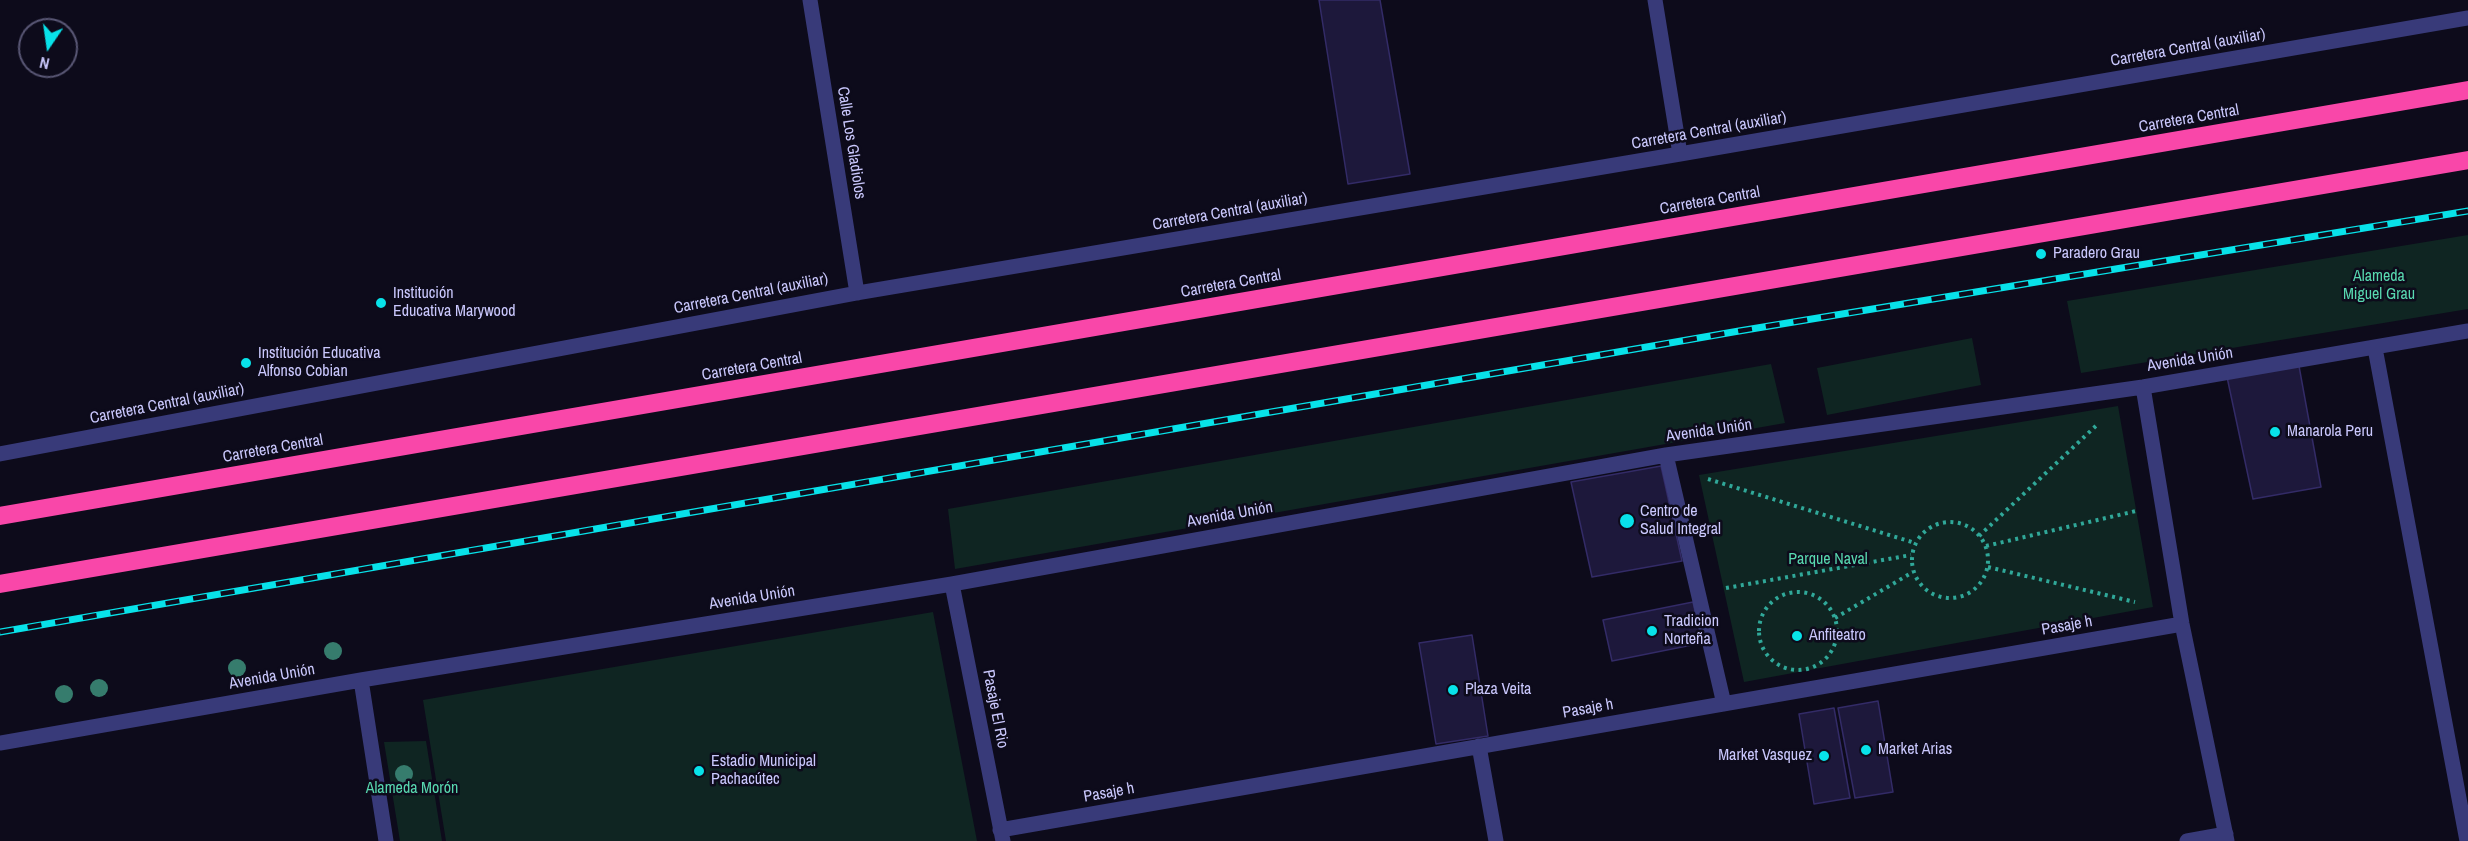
<!DOCTYPE html>
<html>
<head>
<meta charset="utf-8">
<style>
	body { margin:0 }
	#map { position:relative; width:2468px; height:841px; overflow:hidden; background:#0d0b1b; font-family:"Archivo Narrow",sans-serif }
	canvas { display:block }
	.north { position:absolute; left:18px; top:18px; width:60px; height:60px; box-sizing:border-box; background:#0d0b1b; border:2px solid #595775; border-radius:50%; rotate:193deg; font-size:16px; font-weight:700; line-height:24px; text-align:center; color:#cac8fd }
	.north::after { content:''; display:block; margin:auto; width:21px; height:27px; background:#08e2e9; clip-path:polygon(50% 0,100% 100%,50% 72%,0 100%) }
</style>
</head>
<body>
<div id="map">
<canvas width="2468" height="841"></canvas>
<div class="north">N</div>
</div>
<script>
const g = document.querySelector('canvas').getContext('2d');
g.lineJoin = 'round';
function paint(path, color) { g.fillStyle = color; g.fill(path, 'evenodd'); }
function stroke(path, color, width, dash) { g.strokeStyle = color; g.lineWidth = width; g.lineCap = dash ? 'butt' : 'round'; g.setLineDash(dash || []); g.stroke(path); }
function write(font, color, halo, rows, align = 'center') {
  g.font = font + ' "Archivo Narrow",sans-serif'; g.lineWidth = 5; g.setLineDash([]); g.textBaseline = 'middle'; g.strokeStyle = halo; g.fillStyle = color; for (const [text, x, y, turn = 0] of rows) {
    g.save(); g.translate(x, y); g.rotate((+turn || 0) * Math.PI / 180); g.textAlign = isNaN(turn) ? turn : align; if (halo) g.strokeText(text, 0, 0); g.fillText(text, 0, 0); g.restore();
  }
}
paint(new Path2D(`
	M2468 235V309L2081 373 2067 301Z
	M1972 338 1981 385 1827 415 1817 368Z
	M1771 364 1785 423 955 569 948 509Z
	M2118 406 2153 607 1744 682 1699 475Z
	M933 612 977 841H446L423 700Z
	M426 741 442 841H400L384 742Z`), '#0f2522');
const building = new Path2D(`
	M1319 0H1380L1410 174 1348 184Z
	M2299 366 2321 487 2253 499 2227 377Z
	M1661 466 1682 561 1592 577 1571 482Z
	M1693 602 1702 643 1612 661 1603 620Z
	M1472 635 1488 736 1436 744 1419 643Z
	M1878 701 1893 792 1855 798 1838 708Z
	M1834 708 1850 798 1814 804 1799 714Z`);
paint(building, '#1d183b');
stroke(building, '#332b67', 1.5);
stroke(new Path2D(`
	M1708 479 1915 543
	M1912 560a38 38 0 1 1 76 0a38 38 0 1 1-76 0Z
	M1979 536 2099 423
	M1986 546 2136 511
	M1988 567 2135 602
	M1726 588 1911 555
	M1759 631a39 39 0 1 1 78 0a39 39 0 1 1-78 0Z
	M1835 618 1913 572`), '#30a899', 4, [3, 4.5]);
stroke(new Path2D(`
	M810 0 857 293
	M1655 0 1680 154
	M2375 348 2467 841
	M2143 387 2182 624 2227 841
	M0 454 857 293 1680 154 2468 18
	M1666 455 1724 704
	M952 584 1003 841
	M361 680 386 841
	M0 743 361 680 952 584 1666 455 2143 387 2468 331
	M1479 746 1496 841
	M1000 830 2182 624
	M2187 841 2226 834`), '#383a79', 15);
stroke(new Path2D(`
	M0 516 2468 90
	M0 584 2468 160`), '#f947a9', 18);
const rail = new Path2D(`
	M0 632 1739 331 2468 211`);
stroke(rail, '#08e2e9', 7);
stroke(rail, '#0d0b1b', 4.5, [14]);
g.fillStyle = '#367c6d';
for (const [x, y] of [
	[333,651],
	[237,668],
	[99,688],
	[64,694],
	[404,774]
]) { g.beginPath(); g.arc(x, y, 9, 0, 2 * Math.PI); g.fill(); }
for (const [x, y, r, color] of [
	[2041,254,6,"#08e2e9"],
	[381,303,6,"#08e2e9"],
	[246,363,6,"#08e2e9"],
	[2275,432,6,"#08e2e9"],
	[1627,521,8,"#08e2e9"],
	[1652,631,6,"#08e2e9"],
	[1797,636,6,"#08e2e9"],
	[1453,690,6,"#08e2e9"],
	[1866,750,6,"#08e2e9"],
	[1824,756,6,"#08e2e9"],
	[699,771,6,"#08e2e9"]
]) { const dot = new Path2D(); dot.arc(x, y, r, 0, 2 * Math.PI); g.fillStyle = color; g.fill(dot); stroke(dot, '#0d0b1b', 2); }
write('16px', '#cac8fd', '#0d0b1b', [
	["Carretera Central (auxiliar)",2188,48,-10],
	["Carretera Central",2189,119,-10],
	["Carretera Central (auxiliar)",1709,131,-10],
	["Calle Los Gladiolos",851,143,81],
	["Carretera Central",1710,201,-10],
	["Carretera Central (auxiliar)",1230,212,-10],
	["Carretera Central",1231,284,-10],
	["Carretera Central (auxiliar)",751,294,-11],
	["Avenida Unión",2190,360,-9],
	["Carretera Central",752,367,-10],
	["Carretera Central (auxiliar)",167,404,-11],
	["Avenida Unión",1709,431,-8],
	["Carretera Central",273,449,-10],
	["Avenida Unión",1230,515,-10],
	["Avenida Unión",752,598,-9],
	["Pasaje h",2067,626,-10],
	["Avenida Unión",272,677,-10],
	["Pasaje El Rio",995,709,79],
	["Pasaje h",1588,709,-10],
	["Pasaje h",1109,793,-10]
]);
write('16px', '#cac8fd', '#0d0b1b', [
	["Paradero Grau",2053,254],
	["Institución",393,294],
	["Educativa Marywood",393,312],
	["Institución Educativa",258,354],
	["Alfonso Cobian",258,372],
	["Manarola Peru",2287,432],
	["Centro de",1640,512],
	["Salud Integral",1640,530],
	["Tradicion",1664,622],
	["Norteña",1664,640],
	["Anfiteatro",1809,636],
	["Plaza Veita",1465,690],
	["Market Arias",1878,750],
	["Market Vasquez",1812,756,"right"],
	["Estadio Municipal",711,762],
	["Pachacútec",711,780]
], 'left');
write('16px', '#58d9b0', '#0d0b1b', [
	["Alameda",2379,277],
	["Miguel Grau",2379,295],
	["Parque Naval",1828,560],
	["Alameda Morón",412,789]
]);
</script>
</body>
</html>
